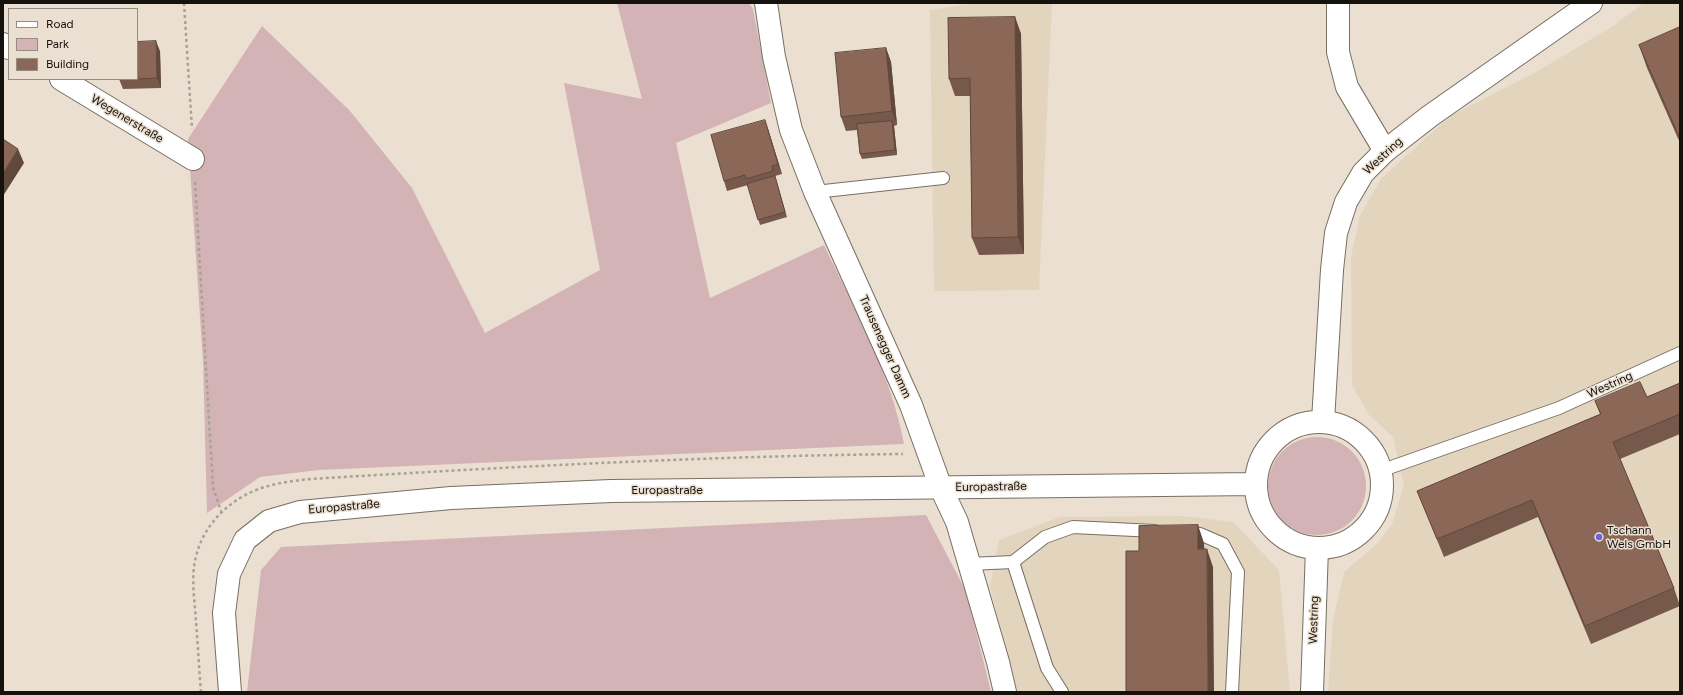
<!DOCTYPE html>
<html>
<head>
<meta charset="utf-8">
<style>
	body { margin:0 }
	#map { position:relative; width:1683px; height:695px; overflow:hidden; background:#eadfd0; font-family:Figtree,sans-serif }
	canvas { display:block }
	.frame { position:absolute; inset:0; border:4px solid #15110c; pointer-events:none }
	.legend { position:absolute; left:8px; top:8px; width:130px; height:72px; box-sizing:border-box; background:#eadfd0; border:1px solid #958d82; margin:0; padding:5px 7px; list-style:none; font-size:12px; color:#15110c }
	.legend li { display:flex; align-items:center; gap:8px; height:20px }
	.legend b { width:20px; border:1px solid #958d82 }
</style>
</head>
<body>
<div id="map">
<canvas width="1683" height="695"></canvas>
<div class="frame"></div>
<ul class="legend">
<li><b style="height:5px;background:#fff"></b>Road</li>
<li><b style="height:11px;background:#d3b3b5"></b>Park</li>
<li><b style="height:11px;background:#8a6757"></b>Building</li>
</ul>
</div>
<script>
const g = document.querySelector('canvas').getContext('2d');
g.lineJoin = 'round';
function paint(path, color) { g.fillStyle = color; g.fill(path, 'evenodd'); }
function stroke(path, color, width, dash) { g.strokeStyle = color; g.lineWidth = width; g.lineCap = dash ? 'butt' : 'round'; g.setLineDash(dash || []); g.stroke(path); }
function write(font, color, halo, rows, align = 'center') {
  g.font = font + ' Figtree,sans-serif'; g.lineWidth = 3; g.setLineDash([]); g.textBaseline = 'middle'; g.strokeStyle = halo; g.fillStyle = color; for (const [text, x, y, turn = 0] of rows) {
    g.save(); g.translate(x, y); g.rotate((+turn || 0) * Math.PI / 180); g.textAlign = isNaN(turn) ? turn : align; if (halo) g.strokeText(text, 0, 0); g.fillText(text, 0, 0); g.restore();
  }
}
paint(new Path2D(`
	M975 3H1052L1039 290 934 291 930 10Z
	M1644 3H1680V692H1328L1333 621 1344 572 1378 543 1392 524 1404 485 1393 437 1369 415 1352 385 1351 257 1360 216 1381 179 1450 116 1536 72 1610 28Z
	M1182 516 1233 522 1279 570 1290 692H1016L990 586 999 540 1060 517Z`), '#e3d4be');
paint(new Path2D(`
	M617 3H749L753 9 771 103 676 143 710 298 824 245C855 310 891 373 904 444L319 470 260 477 207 513 203 361 188 139 262 26 350 111 412 188 485 333 600 270 564 83 642 99Z
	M1268 486a49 49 0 1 1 98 0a49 49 0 1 1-98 0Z
	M926 515 966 591 991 692H247L261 570 281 547Z`), '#d3b3b5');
const service = new Path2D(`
	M815 192 943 178
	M1380 471 1559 408 1680 353
	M1185 533 1200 534 1223 544 1238 572 1232 692
	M1013 562 1047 668 1062 692
	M969 564 1013 562 1045 537 1073 527 1155 531`);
const minor = new Path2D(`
	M766 3 774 57 791 130 815 192 911 405 941 488 957 522 998 662 1005 692
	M1338 3V52L1347 87 1385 151
	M3 44 9 48
	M61 79 193 159`);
const tertiary = new Path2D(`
	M1256 485a63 63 0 1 1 126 0a63 63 0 1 1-126 0Z
	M230 692 224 613 229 574 245 540 269 521 300 512 451 498 611 491 1255 484`);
const secondary = new Path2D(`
	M1323 421 1332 270 1336 233 1346 202 1363 173 1385 151 1430 116 1591 3
	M1312 692 1317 548`);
stroke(service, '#786f61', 14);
stroke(minor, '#786f61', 24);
stroke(tertiary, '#786f61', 24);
stroke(secondary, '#786f61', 24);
stroke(new Path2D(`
	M184 3 192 129
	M195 182 213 487 221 511
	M201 692C199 669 198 645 196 622 195 602 191 580 195 561 201 528 226 502 256 490 274 483 292 481 310 479 508 467 705 456 903 454`), '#aaa195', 2.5, [3, 3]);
stroke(service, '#fff', 12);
stroke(minor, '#fff', 22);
stroke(tertiary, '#fff', 22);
stroke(secondary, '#fff', 22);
paint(new Path2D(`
	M1015 17 1021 34 1024 254 979 255 972 238 970 96H955L949 79Z
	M1680 27V143L1647 68 1639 45Z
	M886 48 891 62 897 125 894 126 897 155 862 159 860 154 857 130 846 131 841 117Z
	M160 51 161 88 123 89 119 79Z
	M768 129 782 174 775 176 787 217 760 225 748 185 727 191 724 181Z
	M1680 383V434L1620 459 1674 588 1680 606 1591 644 1538 517 1444 557 1424 508 1417 491 1600 414 1595 401 1647 397Z`), '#77594b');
paint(new Path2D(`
	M1015 17 1021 34 1024 254 1018 237Z
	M156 41 160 51 161 88 157 78Z
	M886 48 891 62 897 125 892 111Z
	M765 120 768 129 782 174 778 164Z
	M892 121 894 126 897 155 895 150Z
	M18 149 24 163 3 196V174Z
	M1198 525 1204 543 1205 567 1198 549Z
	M1207 549 1213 567 1214 692H1208Z`), '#61483d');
const building = new Path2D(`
	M1015 17 1018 237 972 238 970 78 949 79 948 18Z
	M1680 27V139L1639 45Z
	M156 41 157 78 137 79V42Z
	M886 48 892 111 841 117 835 53Z
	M765 120 778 164 772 166 773 171 746 179 745 175 724 181 711 135Z
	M892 121 895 150 860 154 857 124Z
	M3 139 18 149 3 174Z
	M775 176 785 212 758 220 747 184Z
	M1640 382 1647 397 1680 383V414L1613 442 1674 588 1585 626 1532 500 1437 539 1417 491 1601 414 1595 401Z
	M1198 525V549H1207L1208 692H1126V551H1139V526Z`);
paint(building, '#8a6757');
stroke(building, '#61483d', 1);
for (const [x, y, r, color] of [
	[1599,537,4,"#6567e0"]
]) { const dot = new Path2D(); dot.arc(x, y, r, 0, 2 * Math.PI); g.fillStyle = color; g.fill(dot); stroke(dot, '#eadfd0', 1.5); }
write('12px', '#15110c', '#eadfd0', [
	["Wegenerstraße",127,119,31],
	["Westring",1383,156,-43],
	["Trausenegger Damm",885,347,66],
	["Westring",1610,385,-24],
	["Europastraße",991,487,-1],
	["Europastraße",667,490],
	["Europastraße",344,507,-5],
	["Westring",1314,620,-88]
]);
write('12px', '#15110c', '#eadfd0', [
	["Tschann",1607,530],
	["Wels GmbH",1607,544]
], 'left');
</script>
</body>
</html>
